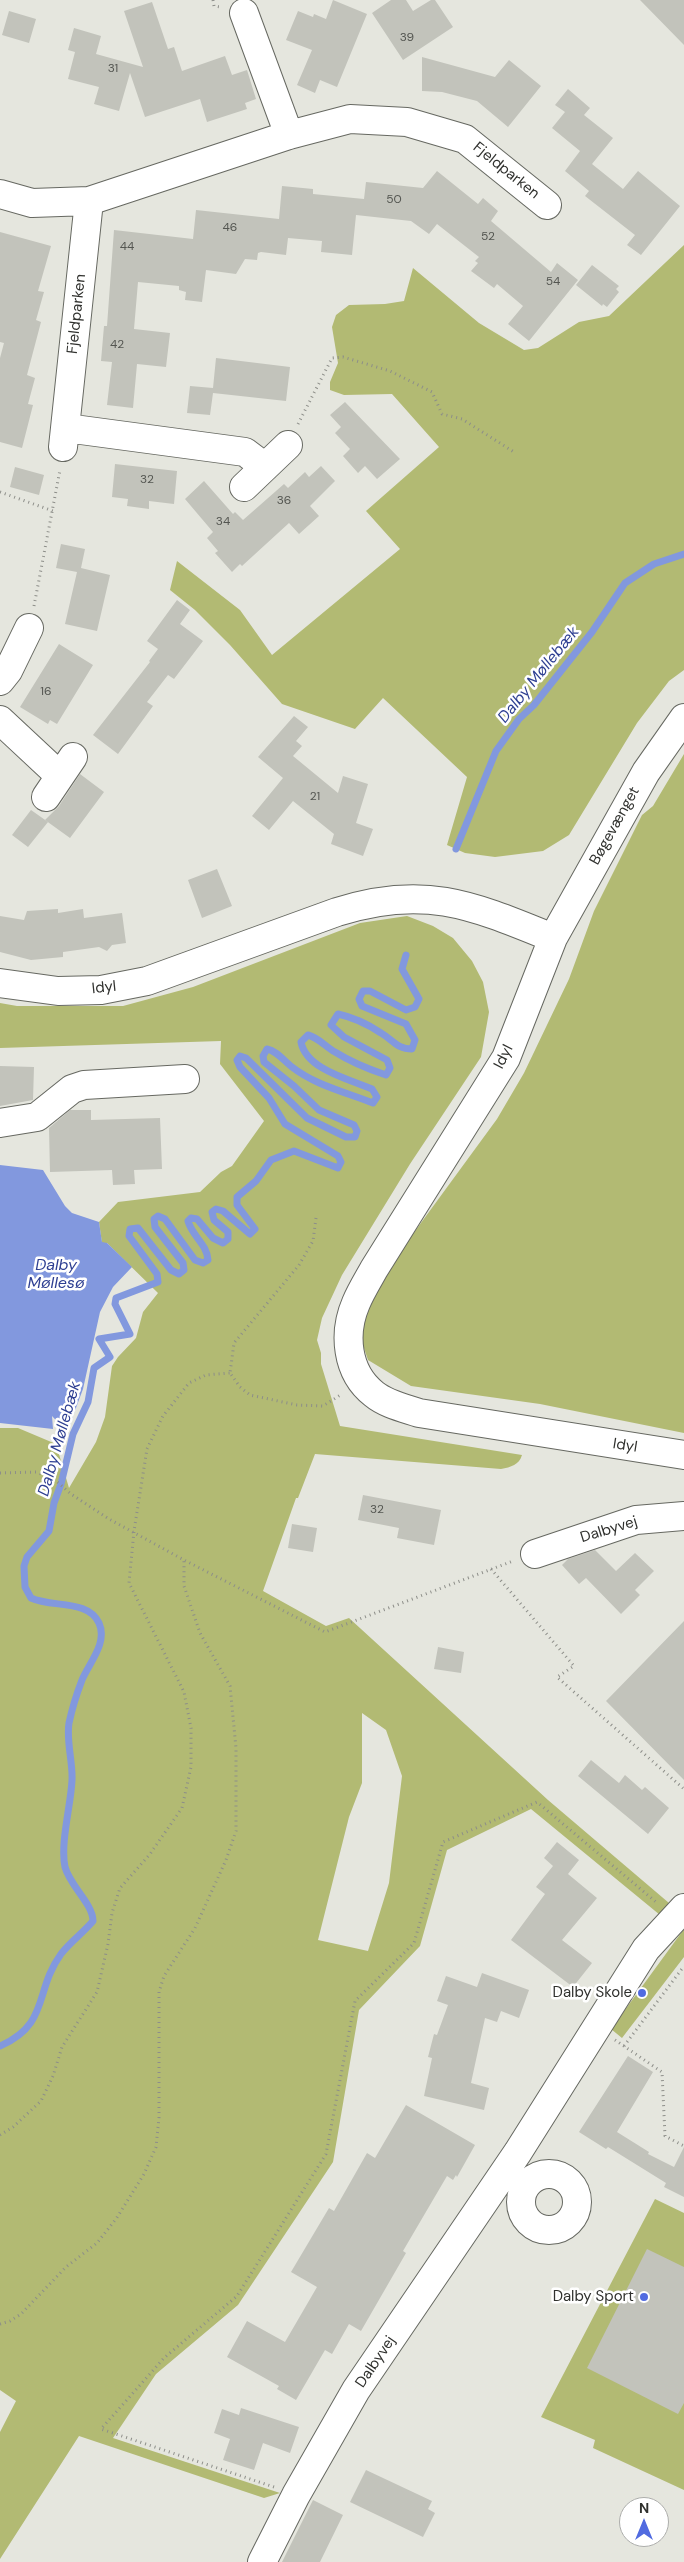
<!DOCTYPE html>
<html>
<head>
<meta charset="utf-8">
<style>
	body { margin:0 }
	#map { position:relative; width:684px; height:2562px; overflow:hidden; background:#e5e6de; font-family:"DM Sans",sans-serif }
	canvas { display:block }
	.north { position:absolute; left:619px; top:2497px; width:50px; height:50px; box-sizing:border-box; background:#fff; border:1px solid #acadab; border-radius:50%; rotate:0deg; font-size:14px; font-weight:700; line-height:20px; text-align:center; color:#30312e }
	.north::after { content:''; display:block; margin:auto; width:18px; height:22px; background:#516be0; clip-path:polygon(50% 0,100% 100%,50% 72%,0 100%) }
</style>
</head>
<body>
<div id="map">
<canvas width="684" height="2562"></canvas>
<div class="north">N</div>
</div>
<script>
const g = document.querySelector('canvas').getContext('2d');
g.lineJoin = 'round';
function paint(path, color) { g.fillStyle = color; g.fill(path, 'evenodd'); }
function stroke(path, color, width, dash) { g.strokeStyle = color; g.lineWidth = width; g.lineCap = dash ? 'butt' : 'round'; g.setLineDash(dash || []); g.stroke(path); }
function write(font, color, halo, rows, align = 'center') {
  g.font = font + ' "DM Sans",sans-serif'; g.lineWidth = 5; g.setLineDash([]); g.textBaseline = 'middle'; g.strokeStyle = halo; g.fillStyle = color; for (const [text, x, y, turn = 0] of rows) {
    g.save(); g.translate(x, y); g.rotate((+turn || 0) * Math.PI / 180); g.textAlign = isNaN(turn) ? turn : align; if (halo) g.strokeText(text, 0, 0); g.fillText(text, 0, 0); g.restore();
  }
}
paint(new Path2D(`
	M684 245V670L669 681 637 723 569 835 543 851 495 857 465 853 447 845 467 777 383 698 355 729 282 704 230 645 195 610 170 590 177 561 240 610 272 655 400 549 366 511 439 447 392 394 344 395 330 390V382L338 363 332 327 336 315 349 305 385 304 404 301 413 268 479 323 524 350 538 348 579 322 609 316Z
	M684 754V1433L540 1404 411 1386 368 1360 361 1339 363 1318 377 1283 497 1119 524 1073 569 979 594 911 642 815 653 806Z
	M407 916 433 926 453 938 472 961 483 982 489 1012 481 1057 410 1164 342 1275 322 1318 317 1340 321 1353V1364L340 1426 522 1455C519 1465 511 1467 501 1469L315 1454 298 1498H296L263 1591 326 1626 349 1618 548 1800 669 1903 660 1915 531 1809 447 1850 420 1946 359 2010 333 2162 238 2305 156 2374 113 2438 280 2493 264 2498 79 2436 0 2559V2432L16 2401 0 2390V1428H18L56 1444 69 1488 96 1442 105 1417 112 1366 118 1357 136 1338 143 1312 158 1293 107 1243H102L99 1222 118 1202 200 1192 221 1172 232 1166 264 1121 220 1064 221 1041 0 1048V1003L17 1006H123L193 987 360 923ZM362 1713 386 1730 402 1776 389 1883 368 1951 318 1940 349 1817 362 1783Z
	M684 1929V1957L622 2038 611 2029Z
	M655 2199 684 2213V2490L593 2448 595 2440 541 2417Z`), '#b2ba73');
paint(new Path2D(`
	M0 1165 43 1170 65 1206 72 1213 99 1222 102 1242 107 1243 132 1267 113 1287 100 1312 83 1389 67 1432 52 1416 53 1429 0 1423Z`), '#8298de');
stroke(new Path2D(`
	M456 849 496 751 519 719 534 705 592 632 625 583 654 564 684 554
	M0 2046C50 2024 34 1991 61 1954 70 1942 83 1933 93 1921 93 1904 70 1886 65 1867 60 1843 71 1805 72 1780 73 1762 66 1741 69 1723 72 1709 77 1693 82 1680 89 1663 108 1643 99 1623 88 1599 52 1608 31 1598L25 1587 24 1566 27 1557 49 1531 54 1503 61 1484 73 1434 88 1402 94 1368 110 1357 99 1339 130 1334 115 1304 116 1298 158 1282 157 1274 129 1236 130 1229 138 1228 171 1270 179 1274 184 1270 183 1263 155 1227 154 1219 158 1216 165 1219 195 1260 203 1263 208 1260C207 1244 192 1236 188 1221L191 1218 197 1219 213 1238 223 1243 228 1239V1232L214 1220 212 1212 216 1209 223 1211 250 1234 255 1229 237 1205V1197L256 1181 271 1160 294 1151 338 1168 341 1162 338 1156 285 1124 269 1098 240 1067 237 1060 240 1056 246 1058 307 1118 346 1137H355L357 1131 354 1125 319 1110 294 1086 264 1062 263 1056 267 1049C277 1051 284 1061 292 1067 315 1085 345 1092 373 1103L377 1097 372 1089C348 1079 306 1069 301 1042L308 1035C319 1038 326 1047 335 1052 351 1062 368 1069 386 1075L390 1068 387 1060 344 1037 331 1025 338 1014C352 1017 369 1025 381 1033 393 1040 397 1049 412 1049L415 1040 406 1024 362 1006 359 999 363 991H370L406 1010 415 1007 419 999 402 969 406 955`), '#8298de', 7);
paint(new Path2D(`
	M333 0 367 14 337 87 320 80 315 93 297 85 312 50 286 40 298 11 313 17 314 14 326 19Z
	M391 0H406L413 11 431 0H435L453 27 403 60 372 13Z
	M640 0H684V45Z
	M152 2 168 49 174 47 182 71 225 56 232 75 247 70 256 99 245 103 247 109 207 122 200 99 145 117 130 73 119 111 94 104 99 87 68 79 75 52 68 50 74 28 101 36 96 54 143 67 124 11Z
	M9 11 36 19 29 43 2 35Z
	M422 57 495 77 509 60 541 86 508 127 477 101 442 92 422 91Z
	M568 89 590 108 584 115 613 138 592 164 623 189 638 171 680 206 641 255 627 245 635 235 585 196 589 191 565 171 580 151 552 128 565 112 555 105Z
	M437 171 478 204 483 198 498 211 491 221 551 272 557 263 578 280 529 341 508 324 523 306 497 284 494 288 471 271 478 263 475 261 479 257 437 224 429 234 411 221 356 215 352 255 321 252 322 241 288 238 286 255 261 252 258 253 257 260 245 259 236 274 206 270 202 302 185 300 186 292 179 290V286L138 282 134 329 170 333 166 367 137 364 133 408 107 405 112 362 101 361 104 326H107L114 230 193 239 196 210 279 219 282 186 313 189V194L364 199 366 182 423 188Z
	M0 232 51 246 38 291 44 292 36 320 41 322 27 375 35 378 28 404 33 405 22 448 0 442V358L4 343 0 342Z
	M592 265 619 286 616 289 619 292 607 307 603 304 602 306 576 285Z
	M216 358 290 367 286 401 213 393 210 415 187 413 190 386 213 388Z
	M345 402 400 459 377 479 365 466 358 473 343 456 350 449 335 433 341 427 330 415Z
	M115 464 177 471 174 504 149 501V509L127 506 128 499 112 497Z
	M321 466 335 481 310 506 319 516 299 534 289 523 242 566 240 564 232 572 215 553 218 551 207 538 213 532 185 499 204 481 233 514 235 512 243 520 284 484 288 488 305 472 309 477Z
	M15 467 44 475 39 495 10 487Z
	M61 544 85 549 81 568 110 575 97 631 65 624 77 572 56 568Z
	M177 600 190 610 180 624 203 641 174 679 168 675 147 702 153 706 118 754 93 735 150 662 149 661 158 649 147 641Z
	M59 644 93 665 57 724 50 720 48 724 20 707Z
	M294 716 308 727 296 741 302 746 293 756 338 793 343 776 368 784 356 823 373 829 363 856 331 844 334 834 293 801 269 830 252 816 283 778 258 757Z
	M80 774 104 792 70 838 45 820 59 806Z
	M31 810 48 822 28 847 12 835Z
	M217 869 232 906 202 918 188 880Z
	M58 909V913L83 909 84 918 122 913 126 943 112 945 107 951 99 947 63 952V957L31 960 0 952V916L24 920 27 911Z
	M0 1066 34 1067 33 1100 0 1106Z
	M70 1110H91V1120L160 1118 162 1169 134 1170 135 1184 113 1185 112 1170 50 1172 49 1128Z
	M363 1495 441 1510 434 1545 397 1538 399 1528 358 1520Z
	M292 1524 317 1528 313 1552 288 1548Z
	M595 1550 616 1571 635 1553 654 1571 635 1590 640 1595 621 1614 586 1578 579 1584 562 1565 568 1559Z
	M684 1621V1780L606 1701Z
	M438 1647 464 1652 461 1673 434 1669Z
	M591 1760 619 1783 625 1775 642 1790 645 1787 669 1808 648 1834 578 1776Z
	M557 1842 579 1860 568 1874 597 1898 562 1940 592 1963 573 1987 511 1940 545 1894 536 1887 553 1866 544 1858Z
	M482 1973 529 1990 519 2018 501 2011 497 2022 485 2018 471 2083 489 2088 484 2110 424 2096 432 2058 428 2057 434 2034 437 2035 448 2005 437 2001 446 1976 477 1987Z
	M628 2056 653 2072 617 2132 649 2152 648 2154 674 2167 684 2147V2197L664 2187 666 2183 608 2147 606 2149 579 2132Z
	M406 2105 475 2145 457 2177 456 2175 453 2180 447 2176 403 2251 406 2253 361 2331 349 2324 332 2354 325 2350 296 2400 277 2389 279 2386 227 2357 247 2321 285 2342 317 2287 291 2272 329 2208 334 2211 367 2153 375 2158Z
	M647 2249 684 2267V2403L678 2414 587 2368Z
	M241 2408 299 2427 290 2453 263 2443 254 2470 223 2460 230 2439 214 2433 222 2409 239 2415Z
	M366 2470 432 2501 428 2509 435 2513 423 2537 350 2502Z
	M313 2500 343 2515 320 2562H282Z`), '#c2c3bb');
const minor = new Path2D(`
	M244 13 289 135
	M0 194 32 203 89 201 289 135 350 119 407 122 465 139 547 205
	M66 428 245 452 265 467
	M63 447 89 201
	M244 487 288 445
	M0 681 8 671 29 628
	M684 718 646 772 553 938 506 1058 374 1269C368 1280 361 1291 356 1303 343 1333 346 1372 374 1394 386 1404 404 1408 419 1413L684 1455
	M0 720 60 776
	M46 797 73 757
	M0 983 58 991 101 990 147 981 337 912C424 884 472 905 553 938
	M0 1123 37 1117 72 1089 84 1085 185 1079
	M535 1554 636 1520 684 1516
	M521 2202a28 28 0 1 1 56 0a28 28 0 1 1-56 0Z
	M262 2562 296 2495 356 2390 518 2152 646 1949 684 1908`);
stroke(minor, '#666861', 30);
stroke(new Path2D(`
	M213 0 214 6 220 7
	M298 424 332 358 343 357 390 371 432 392 442 414 462 419 514 452
	M0 492 53 511
	M34 606 60 470
	M316 1218 313 1241 299 1265 234 1343 230 1373 240 1387 250 1395 297 1405 323 1406 342 1394
	M0 1473 36 1472 54 1479 71 1494 109 1519 184 1560 325 1632 513 1561
	M491 1569 574 1666 557 1677 684 1789
	M615 2040 662 2072 665 2136 684 2146
	M624 2046 684 1966
	M0 2135 13 2127 41 2101 53 2076 62 2047 97 1992 108 1944 112 1913 120 1888 150 1854 182 1808 191 1767V1728L184 1692 129 1583 134 1531 147 1449 163 1416 189 1383 206 1375 230 1373
	M0 2324 10 2321 21 2314 66 2267 97 2243 116 2219 144 2174 156 2147 159 2118V1992L164 1976 195 1928 226 1860 236 1831V1748L230 1686 200 1633 184 1586V1560
	M274 2487 101 2429 164 2358 237 2296 326 2154 355 2001 414 1943 443 1842 537 1802 656 1902`), '#8d8e89', 3, [1, 4]);
stroke(minor, '#fff', 28);
for (const [x, y, r, color] of [
	[642,1993,5,"#516be0"],
	[644,2297,5,"#516be0"]
]) { const dot = new Path2D(); dot.arc(x, y, r, 0, 2 * Math.PI); g.fillStyle = color; g.fill(dot); stroke(dot, '#fff', 2); }
write('12px', '#545651', null, [
	["39",407,38],
	["31",113,69],
	["50",394,200],
	["46",230,228],
	["52",488,237],
	["44",127,247],
	["54",553,282],
	["42",117,345],
	["32",147,480],
	["36",284,501],
	["34",223,522],
	["16",46,692],
	["21",315,797],
	["32",377,1510]
]);
write('15px', '#30312e', '#fff', [
	["Fjeldparken",506,171,39],
	["Fjeldparken",77,314,-84],
	["Bøgevænget",615,826,-61],
	["Idyl",104,988,-6],
	["Idyl",504,1057,-63],
	["Idyl",625,1446,9],
	["Dalbyvej",609,1530,-17],
	["Dalbyvej",376,2362,-56]
]);
write('15px', '#30312e', '#fff', [
	["Dalby Skole",632,1993],
	["Dalby Sport",634,2297]
], 'right');
write('italic 16px', '#2e3f92', '#fff', [
	["Dalby Møllebæk",539,675,-51],
	["Dalby",56,1266],
	["Møllesø",56,1284],
	["Dalby Møllebæk",60,1439,-74]
]);
</script>
</body>
</html>
